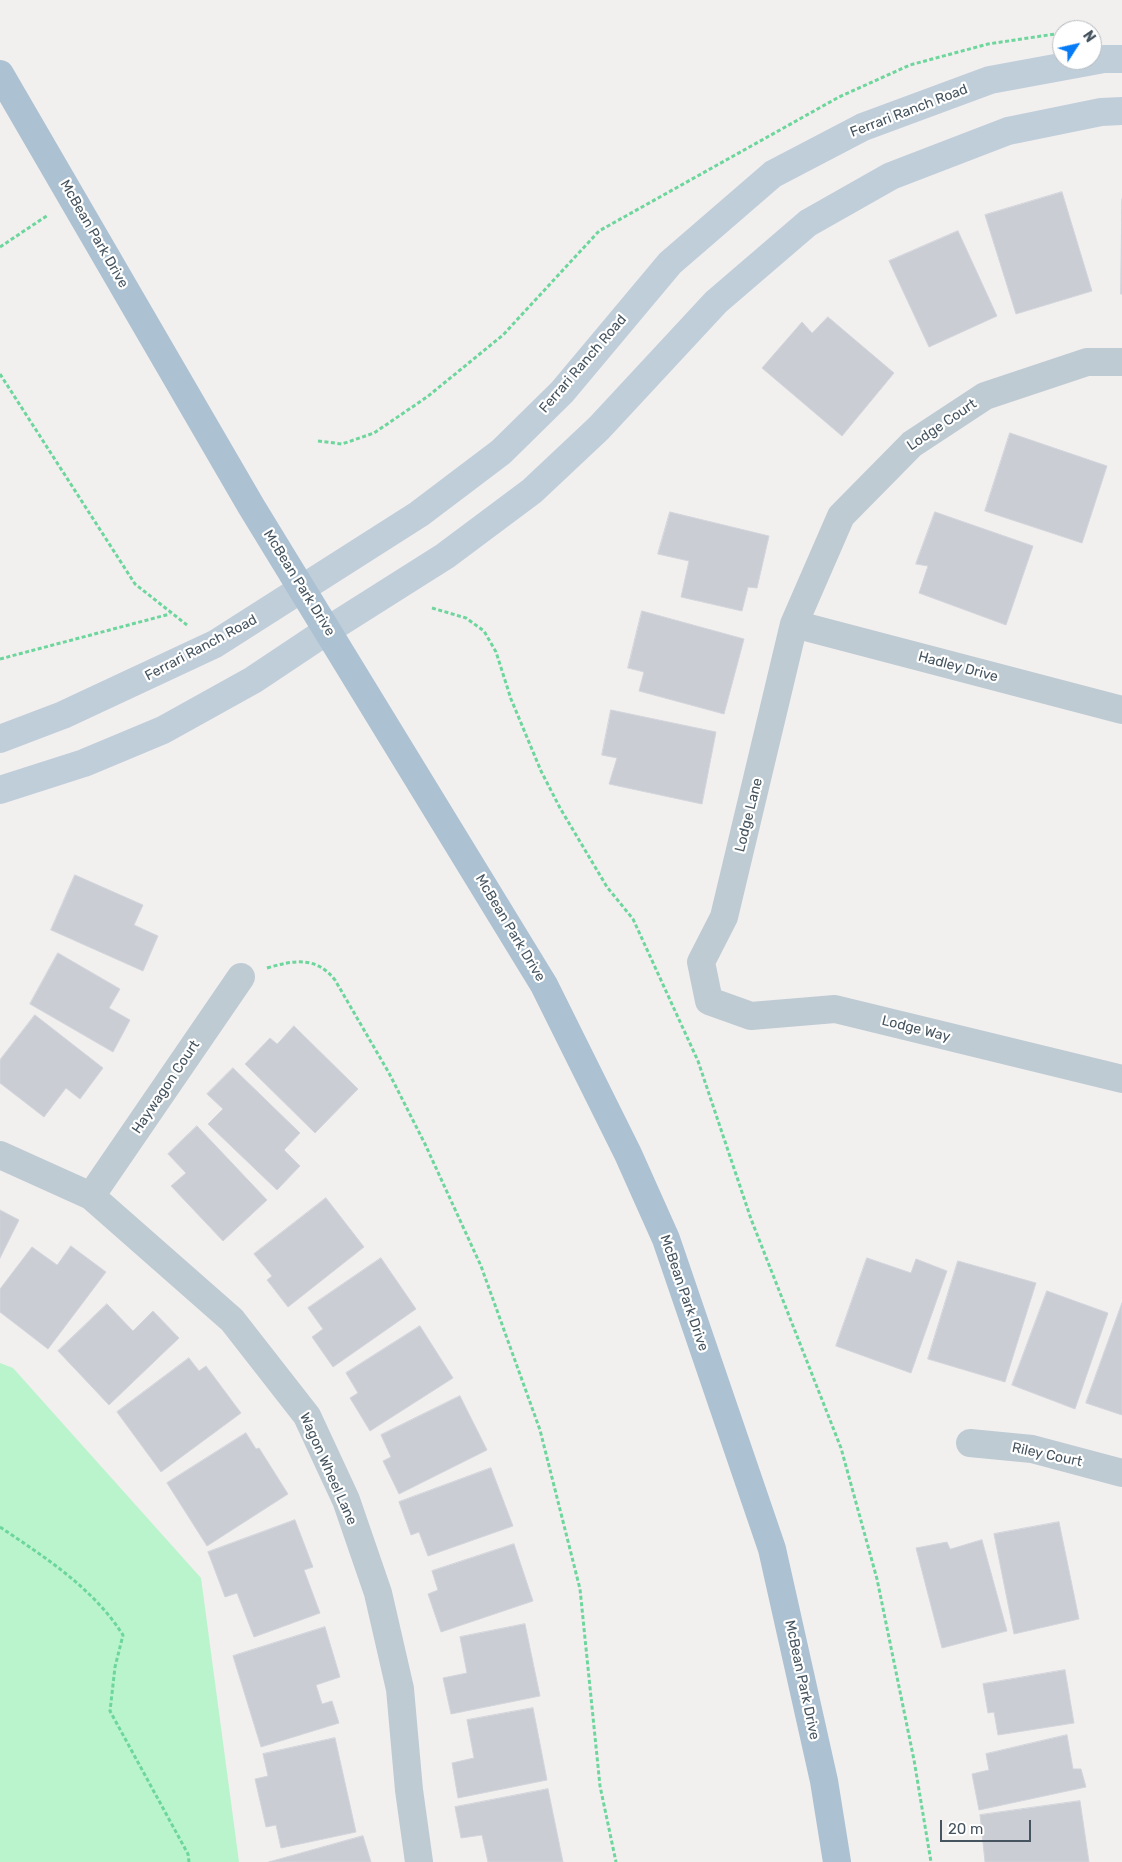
<!DOCTYPE html>
<html>
<head>
<meta charset="utf-8">
<style>
	body { margin:0 }
	#map { position:relative; width:1122px; height:1862px; overflow:hidden; background:#f2efef; font-family:Rubik,sans-serif }
	canvas { display:block }
	.north { position:absolute; left:1052px; top:20px; width:50px; height:50px; box-sizing:border-box; background:#fff; border:1px solid #b5bbbf; border-radius:50%; rotate:55deg; font-size:14px; font-weight:700; line-height:20px; text-align:center; color:#45545f }
	.north::after { content:''; display:block; margin:auto; width:18px; height:22px; background:#057bf6; clip-path:polygon(50% 0,100% 100%,50% 72%,0 100%) }
	.scale { position:absolute; left:940px; top:1820px; width:91px; height:22px; box-sizing:border-box; border:2px solid #45545f; border-top:0; padding-left:6px; font-size:15px; line-height:18px; white-space:nowrap; color:#45545f; -webkit-text-stroke:4px #fff; paint-order:stroke }
</style>
</head>
<body>
<div id="map">
<canvas width="1122" height="1862"></canvas>
<div class="north">N</div>
<div class="scale">20 m</div>
</div>
<script>
const g = document.querySelector('canvas').getContext('2d');
g.lineJoin = 'round';
function paint(path, color) { g.fillStyle = color; g.fill(path, 'evenodd'); }
function stroke(path, color, width, dash) { g.strokeStyle = color; g.lineWidth = width; g.lineCap = dash ? 'butt' : 'round'; g.setLineDash(dash || []); g.stroke(path); }
function write(font, color, halo, rows, align = 'center') {
  g.font = font + ' Rubik,sans-serif'; g.lineWidth = 4.5; g.setLineDash([]); g.textBaseline = 'middle'; g.strokeStyle = halo; g.fillStyle = color; for (const [text, x, y, turn = 0] of rows) {
    g.save(); g.translate(x, y); g.rotate((+turn || 0) * Math.PI / 180); g.textAlign = isNaN(turn) ? turn : align; if (halo) g.strokeText(text, 0, 0); g.fillText(text, 0, 0); g.restore();
  }
}
paint(new Path2D(`
	M0 1363 13 1368 201 1578 239 1862H0Z`), '#b9f4cc');
const building = new Path2D(`
	M1062 192 1092 291 1016 314 985 215Z
	M1122 199V294H1121Z
	M958 231 997 316 929 347 889 261Z
	M828 317 894 373 842 436 762 368 802 322 812 333Z
	M1010 433 1107 466 1082 543 985 511Z
	M670 512 769 536 757 588 748 587 742 611 681 597 689 561 658 554Z
	M935 512 1033 546 1006 625 919 593 928 566 916 564Z
	M642 611 744 639 724 714 639 691 644 672 628 668Z
	M611 710 716 732 702 804 609 784 617 758 602 755Z
	M75 875 143 905 134 925 158 936 143 971 51 930Z
	M58 953 120 989 109 1008 130 1020 113 1052 30 1004Z
	M35 1015 103 1068 80 1099 66 1088 44 1117 0 1083V1060Z
	M294 1026 358 1089 315 1133 245 1064 270 1038 277 1044Z
	M233 1068 300 1133 284 1150 300 1166 277 1190 208 1124 223 1109 207 1094Z
	M197 1126 267 1200 223 1241 171 1186 186 1173 168 1154Z
	M326 1198 364 1247 288 1307 267 1280 272 1276 254 1254Z
	M0 1210 19 1220 0 1258Z
	M71 1246 106 1272 48 1349 0 1312V1289L32 1247 57 1265Z
	M381 1258 416 1309 333 1367 312 1337 323 1329 308 1308Z
	M867 1258 911 1273 916 1259 947 1271 911 1373 836 1346Z
	M958 1261 1036 1283 1005 1382 928 1359Z
	M1047 1291 1108 1313 1075 1409 1012 1385Z
	M1122 1303V1415L1086 1403Z
	M107 1304 133 1331 153 1311 179 1338 109 1405 58 1351Z
	M420 1326 453 1378 370 1431 350 1398 358 1393 346 1373Z
	M189 1358 199 1371 206 1366 241 1413 161 1472 117 1412Z
	M460 1396 487 1450 399 1494 383 1461 391 1457 381 1435Z
	M246 1433 256 1449 259 1448 288 1494 207 1546 167 1483Z
	M491 1468 513 1526 428 1556 419 1532 411 1535 399 1502Z
	M295 1520 313 1567 304 1570 320 1613 254 1637 237 1593 225 1597 208 1552Z
	M1059 1522 1079 1619 1014 1634 994 1534Z
	M982 1540 1007 1631 942 1648 916 1548 947 1542 950 1549Z
	M514 1544 533 1601 441 1632 428 1594 438 1590 432 1571Z
	M525 1624 540 1696 451 1714 443 1678 467 1673 460 1637Z
	M325 1627 340 1677 316 1685 322 1704 332 1701 339 1723 261 1747 233 1656Z
	M1065 1670 1074 1723 998 1735 994 1712 988 1713 983 1684Z
	M533 1708 547 1780 458 1798 452 1763 474 1758 467 1720Z
	M1067 1735 1073 1769H1081L1086 1787 979 1810 972 1774 989 1770 986 1754Z
	M335 1738 356 1832 281 1848 276 1825 266 1827 255 1779 268 1776 263 1754Z
	M548 1789 563 1862H488L482 1835 461 1838 455 1807Z
	M1080 1801 1089 1862H985L980 1815Z
	M363 1836 371 1862H269Z`);
paint(building, '#caced4');
stroke(building, '#d2d5db', 1);
stroke(new Path2D(`
	M0 247 48 215
	M0 374 135 584 187 625
	M318 441 342 444 374 433 427 397 503 335 599 231 839 97 910 65 988 44 1062 33
	M432 608 466 618 484 631 496 652 511 699 541 771 560 808 607 887 633 919 698 1061 751 1219 841 1448 877 1579 914 1760 931 1862
	M0 659 170 614
	M267 968C294 960 316 956 335 980L389 1073 425 1144 481 1266 540 1430 580 1589 600 1786 616 1862
	M0 1527C46 1558 93 1588 123 1635L115 1667 110 1711 188 1854 189 1862`), '#6dd69c', 3, [4, 2.5]);
stroke(new Path2D(`
	M1122 362H1087L985 396 912 444 841 516 794 624 724 917 701 962 709 1001 751 1016 835 1009 1122 1079
	M794 624 1122 710
	M0 1155 91 1196 232 1320 307 1416 346 1500 378 1593 400 1689 409 1790 419 1862
	M91 1196 241 977
	M970 1443 1032 1449 1122 1473`), '#becbd3', 28);
stroke(new Path2D(`
	M0 739 63 715 215 644 419 514 501 452 562 392 670 263 773 174 863 127 990 80 1104 59H1122
	M0 790 84 763 163 730 253 680 328 630 445 556 532 491 599 428 716 302 808 223 891 176 1008 131 1101 112 1122 111`), '#c0ceda', 28);
stroke(new Path2D(`
	M0 74 251 506 544 985 628 1154 666 1239 772 1549 824 1781 837 1862`), '#acc1d1', 28);
write('14px', '#45545f', '#fff', [
	["Ferrari Ranch Road",909,111,-21],
	["McBean Park Drive",94,234,60],
	["Ferrari Ranch Road",583,364,-49],
	["Lodge Court",942,425,-34],
	["McBean Park Drive",299,583,58],
	["Ferrari Ranch Road",201,648,-28],
	["Hadley Drive",958,667,15],
	["Lodge Lane",749,815,-76],
	["McBean Park Drive",510,928,59],
	["Lodge Way",916,1029,14],
	["Haywagon Court",166,1087,-56],
	["McBean Park Drive",684,1293,71],
	["Riley Court",1047,1455,12],
	["Wagon Wheel Lane",328,1469,66],
	["McBean Park Drive",802,1680,78]
]);
</script>
</body>
</html>
